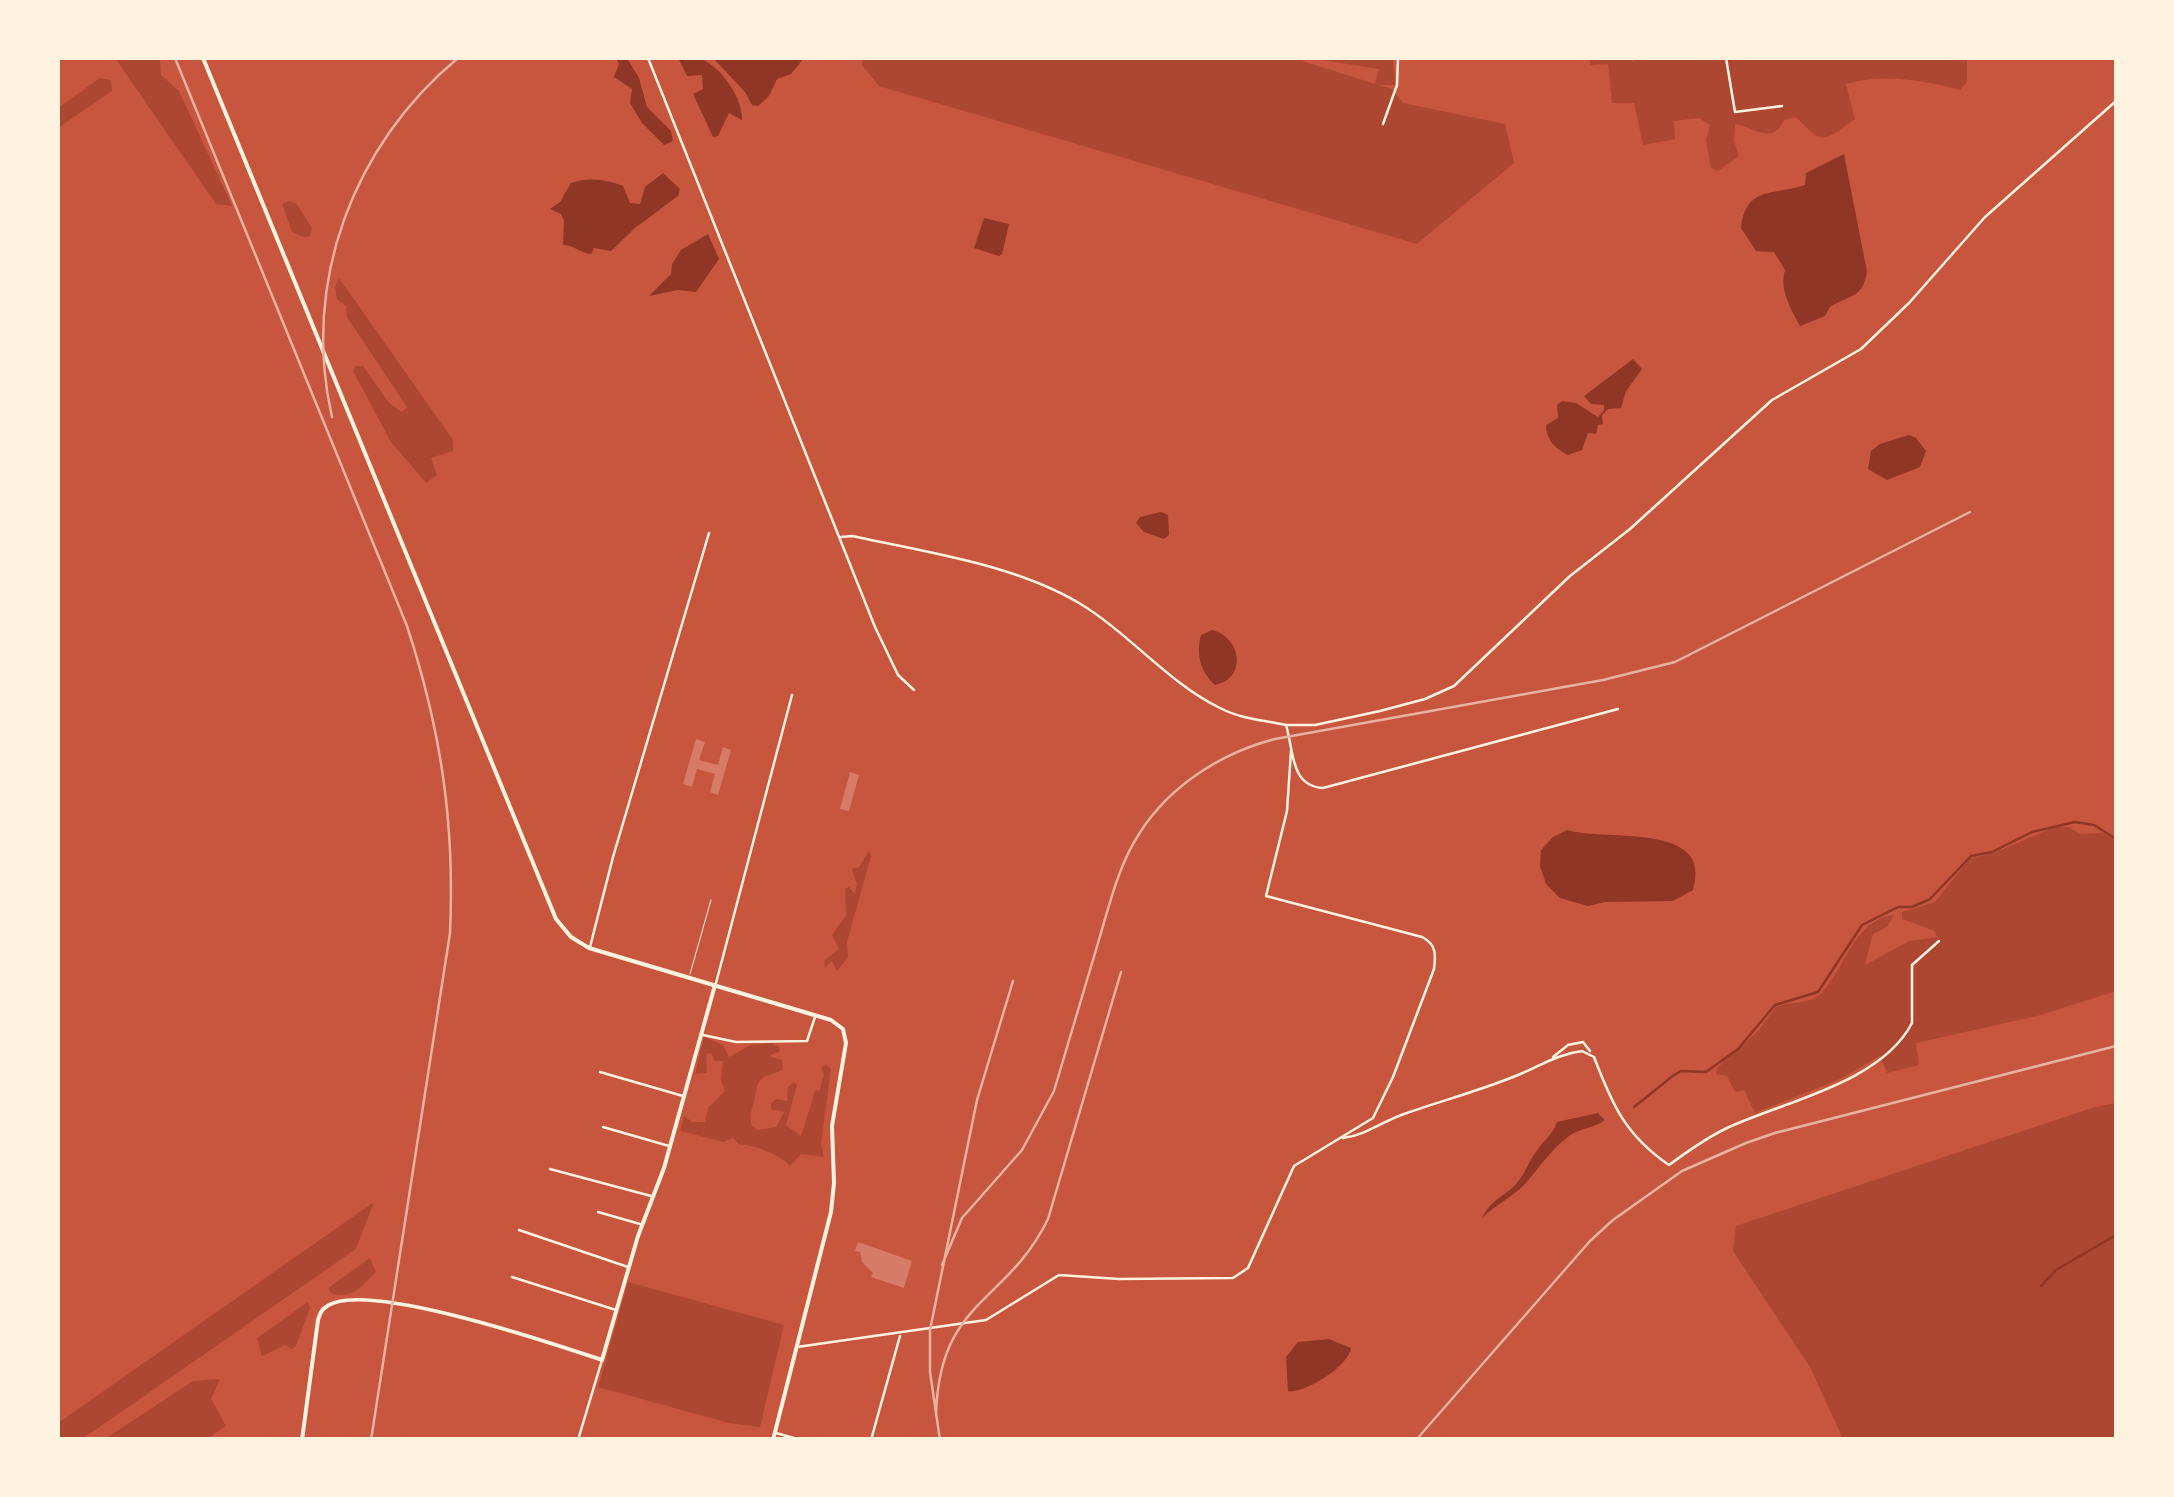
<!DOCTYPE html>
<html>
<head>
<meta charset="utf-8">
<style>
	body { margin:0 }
	#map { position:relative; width:2174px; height:1497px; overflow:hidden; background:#c8553d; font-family:"Golos Text",sans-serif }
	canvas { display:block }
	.frame { position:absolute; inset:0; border:60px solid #fff3e0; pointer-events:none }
</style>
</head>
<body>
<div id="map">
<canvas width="2174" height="1497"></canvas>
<div class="frame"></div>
</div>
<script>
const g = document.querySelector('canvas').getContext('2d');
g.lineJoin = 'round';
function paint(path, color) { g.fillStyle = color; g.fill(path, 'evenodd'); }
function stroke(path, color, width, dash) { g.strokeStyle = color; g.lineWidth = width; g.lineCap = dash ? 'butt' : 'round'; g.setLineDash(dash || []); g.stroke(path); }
paint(new Path2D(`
	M115 58H160L161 75 179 91 232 206 216 204Z
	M863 58H1293L1375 84 1379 69 1310 58H1393L1395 85H1378L1392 89 1403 103 1505 124 1514 163 1417 244 879 86 862 65Z
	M1590 58H1967V82L1960 90C1924 80 1882 73 1846 84L1855 119C1821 143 1824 145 1796 117L1784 120C1773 146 1753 127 1735 124L1734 141 1739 156 1718 171 1711 168 1706 140 1710 125 1699 118 1674 121 1675 139 1643 145 1634 103H1612L1608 64 1590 65Z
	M100 78 111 80 112 91 58 128V108Z
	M289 201 296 203 312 228 310 236 303 237 292 232 282 204Z
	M339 278 453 440V451L431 458 437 475 426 483 391 442 353 371 356 366H363L389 403 402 412 407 407 347 317 346 306 337 299 335 287Z
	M2056 827H2068L2081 834 2102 833 2116 841V991L2041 1015 1916 1043 1919 1065 1887 1073 1880 1056 1840 1079 1755 1113 1744 1090 1735 1092 1727 1076 1716 1074 1717 1068 1758 1031 1776 1007C1790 1001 1810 1005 1821 993 1847 967 1853 920 1894 915L1887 927 1873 934 1865 965 1909 941 1937 937 1935 931 1902 919V912L1935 902 1970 858C2001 854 2026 837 2056 827Z
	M869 851 871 856 847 942 848 957 837 971 832 961 825 967 824 961 839 949 832 935 846 915 845 889 849 887 855 894 857 884 852 869 859 867Z
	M704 1037 723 1045 729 1057 751 1045 771 1043 780 1047 779 1052 769 1056 782 1060 783 1070C755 1080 760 1076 754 1102 751 1112 749 1116 752 1126L758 1130 776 1127 784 1112 771 1109V1104L776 1099 787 1101 788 1087 794 1082 797 1085 786 1125 801 1136 815 1091 820 1090 824 1074 821 1068 826 1064 831 1069 821 1144 824 1157 801 1154 790 1166C780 1154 756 1146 739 1144L733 1138 724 1142 680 1131 684 1116 692 1122H705L708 1108 725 1091 721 1081 723 1061H714L711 1053 706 1054 707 1073 695 1074Z
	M2116 1103V1439H1843L1810 1367 1733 1251 1736 1226 2095 1107Z
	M374 1202 356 1249 82 1439H58V1423Z
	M370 1258 376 1272C362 1286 352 1300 331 1293L328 1288Z
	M628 1282 784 1325 760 1427 729 1423 598 1387Z
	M308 1302 310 1308 296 1346 292 1349 285 1345 262 1356 257 1338Z
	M220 1379 211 1399 226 1426 207 1439H105L193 1381Z`), '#ae4732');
paint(new Path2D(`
	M616 58H627L639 78 647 107 671 131 673 141 664 145 642 123 630 103 632 89 614 77 619 64Z
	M678 58C686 58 696 56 703 60 722 68 743 99 742 120L729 113 718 136 713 137 693 94 703 89 702 75 687 76Z
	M713 58H804L791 74 777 79 769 96 758 106 752 105 745 92Z
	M1844 154 1867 272C1862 299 1851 294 1830 307L1825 316 1800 326C1791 309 1779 290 1785 270L1774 252 1756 251 1741 228C1746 185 1774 196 1805 185L1806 173Z
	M663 173 680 189 678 196 635 228 611 251 594 248 591 254C580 253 574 245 563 245L564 221 561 214 550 209 560 202 571 183C588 177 606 179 623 186L630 203 640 204 645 187Z
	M984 218 1009 224 1002 254 999 256 974 248Z
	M708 234 719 259 696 292 678 290 649 296 671 274 672 264 681 250Z
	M1633 359 1642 369 1626 391 1621 408 1608 409 1602 415 1603 424 1598 425 1596 434 1588 433 1582 450 1568 455C1555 448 1546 440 1546 425L1558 418 1557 405 1562 401 1576 403 1598 417 1604 410V405L1591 404 1584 396Z
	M1909 435 1916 438 1926 451 1920 467 1887 480 1868 469 1871 451 1880 444Z
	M1161 512 1168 515 1169 535 1164 539 1144 532 1136 523 1140 517Z
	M1212 630C1241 637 1248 678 1215 685 1200 672 1196 653 1201 635Z
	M1567 830C1607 842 1714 821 1693 890L1673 901 1605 902 1588 906 1560 898 1546 884 1540 866 1541 850 1553 837Z
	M1598 1113 1605 1120C1595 1128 1580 1128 1569 1136 1551 1150 1540 1166 1526 1183 1513 1197 1495 1205 1482 1218 1492 1198 1502 1199 1516 1184 1526 1173 1529 1160 1538 1149 1545 1139 1553 1134 1557 1122Z
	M1329 1339 1351 1348C1349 1366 1304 1394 1288 1391L1286 1357 1298 1342Z`), '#8f3625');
stroke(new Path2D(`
	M1634 1107 1674 1075 1681 1071 1706 1072 1738 1049 1775 1005 1818 992 1862 925 1898 907H1912L1930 899 1971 856 1992 852 2032 832 2075 822 2094 825 2116 839
	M2041 1286 2056 1270 2116 1235`), '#8f3625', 2.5);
paint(new Path2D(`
	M696 739 705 742 699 760 718 765 723 747 731 750 718 795 710 792 715 774 697 769 692 787 683 784Z
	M850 772 859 775 849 811 840 809Z
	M858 1242 912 1261 904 1288 871 1277 873 1273 862 1262 860 1252 855 1251Z`), '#d67c66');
stroke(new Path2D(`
	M690 974 711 900`), '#fff3e0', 1);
stroke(new Path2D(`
	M648 58 875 627 898 675 914 690
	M1633 58V59
	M1726 58 1735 112 1782 106
	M1761 58H1805
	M1383 124 1397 85 1398 58
	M841 537 853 536C928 553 1013 564 1079 603 1129 633 1167 682 1220 708 1241 719 1263 720 1286 725 1294 751 1290 786 1323 788L1618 709
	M1286 725H1315L1380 711 1425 699 1454 686 1570 576 1630 529 1772 400 1861 349 1909 303 1985 217 2116 101
	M590 947 613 857 709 533
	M716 983 792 695
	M703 1035 736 1042 807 1041 815 1017
	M1553 1057 1568 1045 1583 1042 1590 1051
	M600 1072 683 1096
	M603 1127 669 1146
	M1343 1138C1367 1135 1384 1120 1407 1113 1444 1100 1482 1090 1518 1075 1540 1066 1558 1054 1582 1051L1594 1057C1612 1104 1625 1135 1669 1165 1688 1151 1706 1138 1727 1128 1785 1101 1881 1083 1912 1023V965L1939 941
	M550 1169 651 1196
	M598 1212 640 1224
	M519 1230 628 1267
	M512 1277 616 1310
	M797 1347 986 1320 1059 1275 1119 1279 1233 1278 1248 1268 1294 1166 1373 1118 1393 1077 1434 969C1436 954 1436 944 1422 937L1266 896 1287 811 1291 751
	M776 1433 801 1440
	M578 1440 602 1360
	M871 1440 900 1336
	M1004 1440H1050`), '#fff3e0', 2.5);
stroke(new Path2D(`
	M302 1440 318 1320C320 1314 321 1310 326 1307 362 1278 557 1345 602 1360L638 1236 664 1168 715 985`), '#fff3e0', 4);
stroke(new Path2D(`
	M203 58 556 919 571 937 589 948 831 1020 843 1029 846 1043 832 1126 834 1183 831 1212 773 1440`), '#fff3e0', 4);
stroke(new Path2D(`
	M175 58 407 626C441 730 455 823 450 933L371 1440
	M332 417C301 283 353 145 458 58
	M942 1265 962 1218 1022 1150 1054 1091C1069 1042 1083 992 1098 943 1109 907 1118 866 1139 834 1169 786 1221 753 1275 739L1603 680 1675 662 1970 512
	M936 1415C939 1299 1006 1305 1048 1219L1121 972
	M940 1440 930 1372V1330L977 1100 1013 981
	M1416 1440 1590 1241 1613 1220 1682 1171 1746 1143 1775 1133 2116 1046`), '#e9b49f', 2.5);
</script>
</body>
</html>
